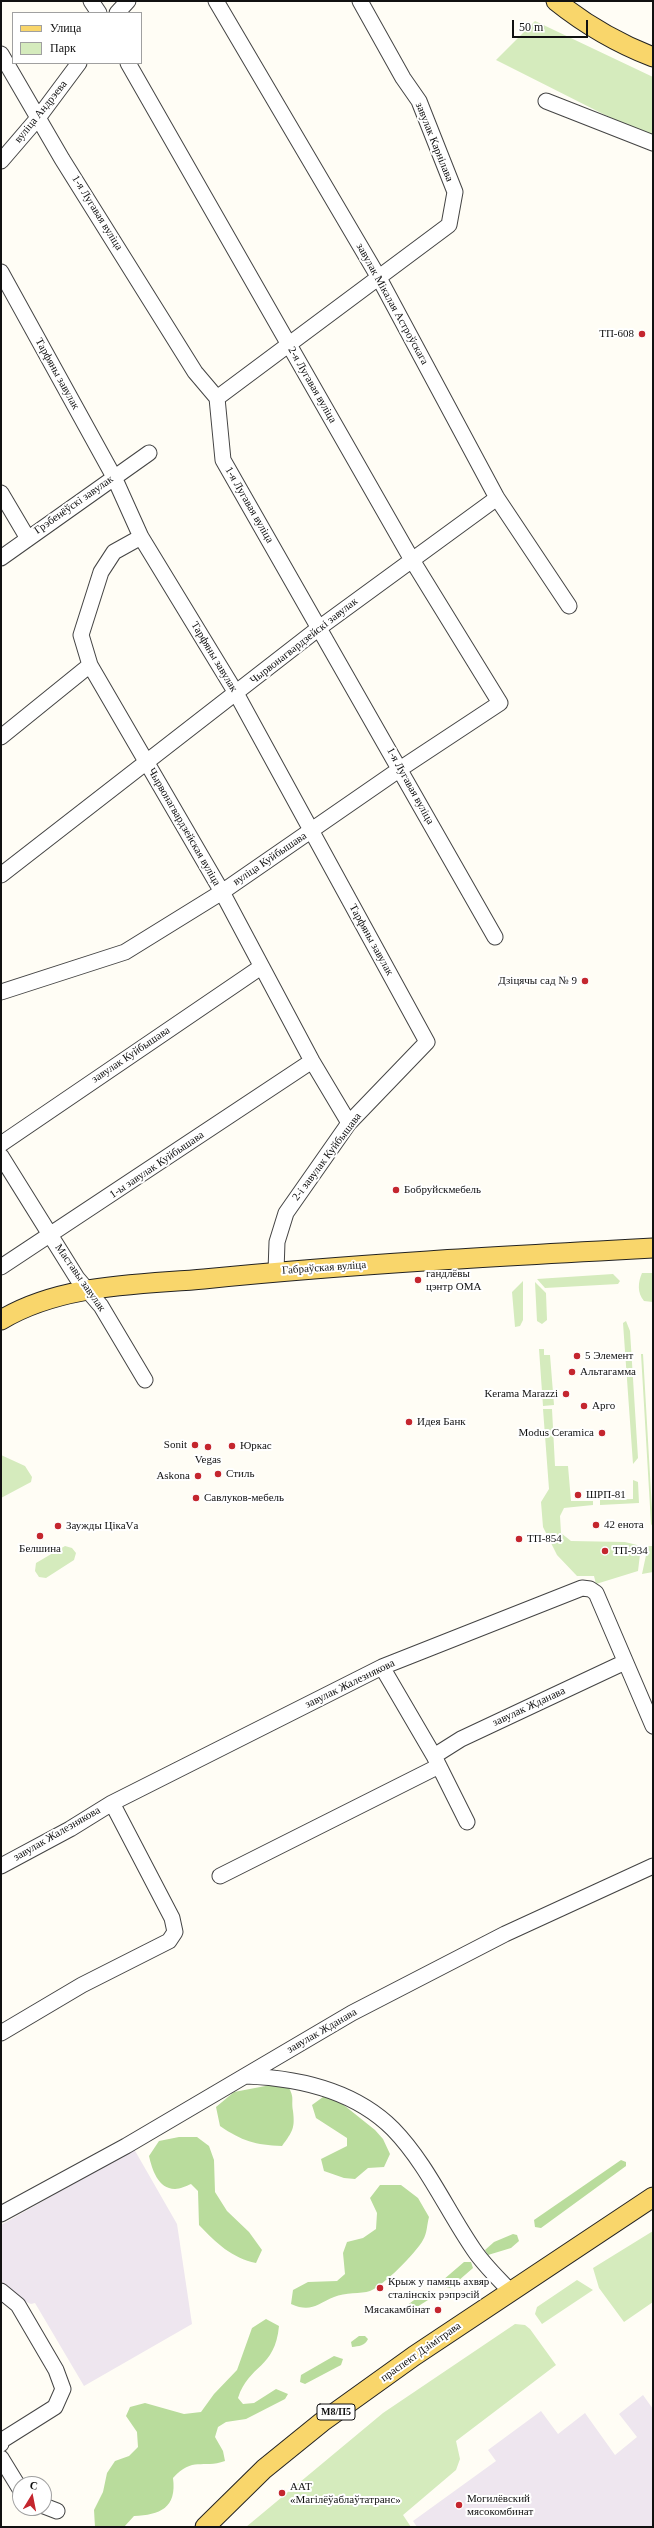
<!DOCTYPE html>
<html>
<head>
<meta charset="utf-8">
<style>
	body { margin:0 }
	#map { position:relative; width:654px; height:2528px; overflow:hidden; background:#fffdf5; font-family:Georgia,serif }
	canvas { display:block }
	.frame { position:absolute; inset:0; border:2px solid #111; pointer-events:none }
	.legend { position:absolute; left:12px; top:12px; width:130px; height:52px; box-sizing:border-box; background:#fff; border:1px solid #a0a0a0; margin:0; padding:5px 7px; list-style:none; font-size:12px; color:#111 }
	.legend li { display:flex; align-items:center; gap:8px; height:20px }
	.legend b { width:20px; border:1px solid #a0a0a0 }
	.north { position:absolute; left:12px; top:2476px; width:40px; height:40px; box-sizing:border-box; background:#fff; border:1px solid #a0a0a0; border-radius:50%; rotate:10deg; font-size:11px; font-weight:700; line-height:16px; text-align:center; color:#111 }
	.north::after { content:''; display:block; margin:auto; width:14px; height:18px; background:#c4262e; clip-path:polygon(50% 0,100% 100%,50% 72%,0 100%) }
	.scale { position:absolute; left:512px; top:20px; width:76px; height:18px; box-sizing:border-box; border:2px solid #111; border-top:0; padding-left:5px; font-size:12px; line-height:14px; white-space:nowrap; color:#111; -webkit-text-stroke:3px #fff; paint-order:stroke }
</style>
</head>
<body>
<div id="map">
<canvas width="654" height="2528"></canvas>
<div class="frame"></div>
<ul class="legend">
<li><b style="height:5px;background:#f9d66b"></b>Улица</li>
<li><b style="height:11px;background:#d5ebbd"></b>Парк</li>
</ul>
<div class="north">С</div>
<div class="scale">50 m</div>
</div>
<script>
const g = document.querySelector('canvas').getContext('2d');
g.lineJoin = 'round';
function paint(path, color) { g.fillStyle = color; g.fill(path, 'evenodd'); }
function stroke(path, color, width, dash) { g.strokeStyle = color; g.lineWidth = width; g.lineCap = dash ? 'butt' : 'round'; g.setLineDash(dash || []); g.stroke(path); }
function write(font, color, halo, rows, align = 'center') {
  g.font = font + ' Georgia,serif'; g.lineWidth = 4; g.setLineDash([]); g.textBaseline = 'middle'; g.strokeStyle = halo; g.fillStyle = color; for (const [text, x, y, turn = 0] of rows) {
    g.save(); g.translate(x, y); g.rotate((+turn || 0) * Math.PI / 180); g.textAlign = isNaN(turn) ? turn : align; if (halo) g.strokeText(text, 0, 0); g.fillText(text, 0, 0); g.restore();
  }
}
paint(new Path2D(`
	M134 2149 177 2224 192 2324 84 2386 35 2303 31 2304 22 2300 1 2282V2225Z
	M643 2395 653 2409V2527H417L413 2521 496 2461 488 2450 541 2411 558 2434 585 2413 615 2455 637 2437 619 2414Z`), '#eee6ef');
paint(new Path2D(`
	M535 21 653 77V136L613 119 496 60Z
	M642 1273H653V1302L644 1301C637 1293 638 1282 642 1273Z
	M613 1274 620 1281 618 1284 545 1288 537 1279Z
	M523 1281V1320L520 1326 515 1327 512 1292Z
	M535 1282 546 1293 547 1320 542 1324 537 1321Z
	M626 1321 630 1331 638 1458 633 1464 623 1323Z
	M539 1349H544V1355H550L554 1405 543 1406Z
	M641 1354H643L653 1527 651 1524Z
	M543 1409H552L555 1466H568L571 1501H593V1505L564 1508 560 1516 561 1533 571 1541 625 1542 641 1546 638 1571 596 1584 594 1576H577L557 1555 543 1527 541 1502 549 1489Z
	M1 1455 25 1466 32 1477 31 1482 1 1498Z
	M633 1480 638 1482 639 1503 600 1505V1500L633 1499Z
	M65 1546 72 1548 76 1553 74 1560 46 1578 39 1577 35 1571 36 1563Z
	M648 1546H653V1572L642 1574Z
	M653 2231V2302L624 2322 599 2288 593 2268Z
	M577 2280 593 2290 542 2324 535 2314 537 2307Z
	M515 2324 525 2325 530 2329 556 2365 456 2441 460 2459 456 2470 403 2515 411 2527H246L383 2413Z`), '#d5ebbd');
paint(new Path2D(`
	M276 2084 288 2086C295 2099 291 2098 293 2111 295 2128 293 2131 282 2146 255 2145 242 2141 220 2126L216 2107 234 2092Z
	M323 2097 335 2098 375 2130 383 2139 390 2154 384 2167 368 2168 355 2179 344 2178 324 2171 321 2159 347 2146V2138L316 2118 312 2105Z
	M179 2137H197L209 2146 214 2160 215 2192 227 2211 249 2232 262 2250 256 2263C232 2258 216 2243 199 2225L198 2191 191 2184C186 2186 180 2189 175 2189 158 2189 152 2169 149 2156L159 2141Z
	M621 2160 626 2162V2166L541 2228 535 2227 534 2220Z
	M380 2185H401L418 2198 429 2217C427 2224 427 2234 423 2240 416 2253 383 2286 370 2291 361 2294 345 2292 334 2297 317 2304 311 2313 291 2304L293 2290 308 2282 337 2281 345 2274 343 2253 347 2242 363 2238 376 2229 377 2213 370 2198Z
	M513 2234 517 2235 519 2241 511 2248 488 2255 485 2250 494 2242Z
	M464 2262H471L473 2268 450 2288 443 2286V2280Z
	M425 2292 429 2294 428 2300 409 2312 405 2311 406 2306Z
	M266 2319 279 2326C275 2369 249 2364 238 2398L243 2404 254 2403 276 2389 288 2394 285 2399 246 2419 226 2422 218 2427 215 2437 223 2451 225 2461C202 2469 193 2456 173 2478 177 2508 160 2515 134 2516L124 2527H95L94 2510 103 2492 107 2473 115 2461 129 2456 138 2447 137 2432 126 2416 130 2407 145 2403 184 2414 201 2412 214 2394 237 2370 252 2328Z
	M359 2336H365L368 2339C365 2346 359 2346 352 2347L351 2342Z
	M334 2356 343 2359 341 2365 305 2384 300 2382 301 2375Z`), '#b9dc9c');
const minor = new Path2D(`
	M91 1 99 13
	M216 1 379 278 497 498 569 606
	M117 13 128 1
	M1 54 62 159 195 372 217 398 223 460 495 937
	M546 101 653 143
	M1 161 38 118 79 63
	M1 272 114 477 141 537 236 693 427 1042 349 1123 286 1213 277 1242 276 1271
	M217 398 449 225 455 192 419 101 403 78 360 1
	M1 493 27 537
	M141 537 114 552 101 572 81 635 90 665 222 892 312 1061 349 1123
	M1 558 149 453
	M1 737 90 665
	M1 875 319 628 497 498
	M1 992 125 952 222 892 400 769 500 703 412 560 128 63
	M1 1144 261 967
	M1 1156 77 1278 101 1306 145 1380
	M1 1267 312 1061
	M382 1667 434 1756 467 1822
	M434 1756 461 1739 625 1662
	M1 1866 70 1829 112 1803 382 1667 582 1588 590 1589 596 1593 653 1726
	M220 1876 439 1766
	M1 2033 82 1985 169 1941 175 1932 172 1918 112 1803
	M246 2076C298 2078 355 2091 393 2129 427 2164 447 2211 474 2250 484 2265 498 2278 510 2291
	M1 2214 126 2146 352 2013 505 1934 653 1866
	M1 2291 18 2305 56 2370 63 2389 55 2407 1 2441V2444
	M1 2458 20 2489
	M44 2506 57 2511`);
const major = new Path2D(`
	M556 1C586 25 617 43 653 57
	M1 1320C61 1284 136 1285 204 1279 353 1264 503 1256 653 1248
	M205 2527 264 2469 322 2422 414 2356 653 2197`);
stroke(minor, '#444', 17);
stroke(major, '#222', 21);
stroke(minor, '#fff', 15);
stroke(major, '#f9d66b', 19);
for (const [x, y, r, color] of [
	[642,334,4,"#c4262e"],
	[585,981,4,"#c4262e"],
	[396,1190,4,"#c4262e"],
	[418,1280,4,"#c4262e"],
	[577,1356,4,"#c4262e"],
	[572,1372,4,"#c4262e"],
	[566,1394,4,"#c4262e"],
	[584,1406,4,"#c4262e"],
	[409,1422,4,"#c4262e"],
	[602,1433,4,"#c4262e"],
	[195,1445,4,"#c4262e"],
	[232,1446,4,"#c4262e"],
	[208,1447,4,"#c4262e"],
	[218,1474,4,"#c4262e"],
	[198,1476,4,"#c4262e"],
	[578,1495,4,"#c4262e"],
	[196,1498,4,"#c4262e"],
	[596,1525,4,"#c4262e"],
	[58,1526,4,"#c4262e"],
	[40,1536,4,"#c4262e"],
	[519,1539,4,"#c4262e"],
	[605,1551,4,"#c4262e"],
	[380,2288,4,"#c4262e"],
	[438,2310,4,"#c4262e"],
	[282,2493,4,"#c4262e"],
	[459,2505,4,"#c4262e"]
]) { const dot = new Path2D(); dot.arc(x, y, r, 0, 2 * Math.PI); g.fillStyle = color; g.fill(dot); stroke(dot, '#fff', 1.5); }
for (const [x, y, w] of [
	[336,2412,38]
]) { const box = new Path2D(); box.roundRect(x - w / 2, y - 8, w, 16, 3); g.fillStyle = '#fff'; g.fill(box); stroke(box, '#111', 1); }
write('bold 10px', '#111', null, [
	["М8/П5",336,2412]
]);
write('11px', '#111', '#fff', [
	["вуліца Андрэева",41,112,-51],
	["завулак Карнілава",434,142,68],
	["1-я Лугавая вуліца",97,213,58],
	["завулак Мікалая Астроўскага",392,304,61],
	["Тарфяны завулак",57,374,61],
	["2-я Лугавая вуліца",312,385,60],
	["Грэбенёўскі завулак",74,505,-35],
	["1-я Лугавая вуліца",249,505,60],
	["Чырвонагвардзейскі завулак",304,641,-38],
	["Тарфяны завулак",214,657,59],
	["1-я Лугавая вуліца",410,786,61],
	["Чырвонагвардзейская вуліца",184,827,60],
	["вуліца Куйбышава",270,859,-34],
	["Тарфяны завулак",371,940,61],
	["завулак Куйбышава",131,1055,-34],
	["2-і завулак Куйбышава",327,1157,-53],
	["1-ы завулак Куйбышава",157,1165,-34],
	["Габраўская вуліца",324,1268,-4],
	["Маставы завулак",80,1278,55],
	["завулак Жалезнякова",350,1684,-26],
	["завулак Жданава",529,1707,-25],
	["завулак Жалезнякова",57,1834,-30],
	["завулак Жданава",322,2031,-30],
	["праспект Дзімітрава",421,2352,-35]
]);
write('11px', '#111', '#fff', [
	["ТП-608",634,334,"right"],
	["Дзіцячы сад № 9",577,981,"right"],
	["Бобруйскмебель",404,1190],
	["гандлёвы",426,1274],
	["цэнтр ОМА",426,1287],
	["5 Элемент",585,1356],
	["Альтагамма",580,1372],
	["Kerama Marazzi",558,1394,"right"],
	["Арго",592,1406],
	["Идея Банк",417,1422],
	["Modus Ceramica",594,1433,"right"],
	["Sonit",187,1445,"right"],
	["Юркас",240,1446],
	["Vegas",208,1460,"center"],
	["Стиль",226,1474],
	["Askona",190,1476,"right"],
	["ШРП-81",586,1495],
	["Савлуков-мебель",204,1498],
	["42 енота",604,1525],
	["Заужды ЦікаVа",66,1526],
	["ТП-854",527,1539],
	["Белшина",40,1549,"center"],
	["ТП-934",613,1551],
	["Крыж у памяць ахвяр",388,2282],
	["сталінскіх рэпрэсій",388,2295],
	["Мясакамбінат",430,2310,"right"],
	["ААТ",290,2487],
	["«Магілёўаблаўтатранс»",290,2500],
	["Могилёвский",467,2499],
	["мясокомбинат",467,2512]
], 'left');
</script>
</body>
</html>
